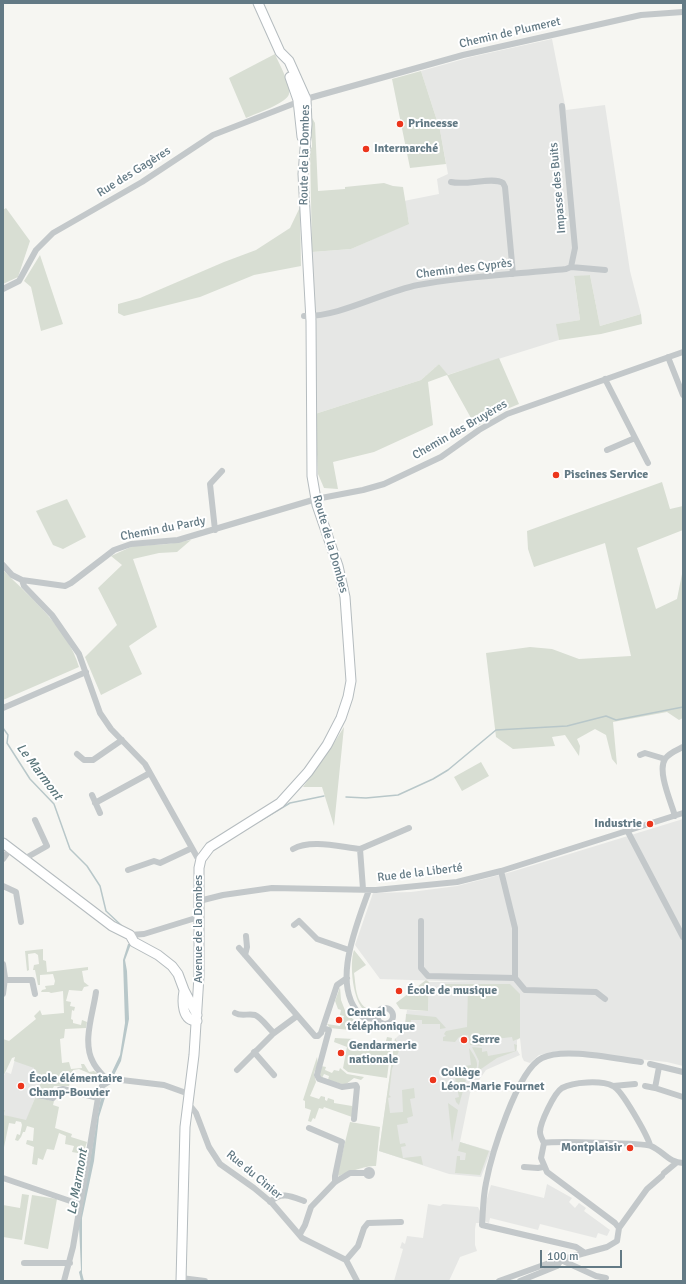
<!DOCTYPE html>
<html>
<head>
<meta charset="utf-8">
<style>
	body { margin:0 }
	#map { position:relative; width:686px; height:1284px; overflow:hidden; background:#f6f6f2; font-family:Signika,sans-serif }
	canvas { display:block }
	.frame { position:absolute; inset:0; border:4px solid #637a85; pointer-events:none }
	.scale { position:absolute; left:540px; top:1250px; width:82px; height:18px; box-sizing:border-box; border:2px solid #637a85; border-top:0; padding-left:5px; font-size:12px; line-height:14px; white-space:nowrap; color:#637a85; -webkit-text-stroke:3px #fff; paint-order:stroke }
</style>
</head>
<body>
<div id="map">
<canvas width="686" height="1284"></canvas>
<div class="frame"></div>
<div class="scale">100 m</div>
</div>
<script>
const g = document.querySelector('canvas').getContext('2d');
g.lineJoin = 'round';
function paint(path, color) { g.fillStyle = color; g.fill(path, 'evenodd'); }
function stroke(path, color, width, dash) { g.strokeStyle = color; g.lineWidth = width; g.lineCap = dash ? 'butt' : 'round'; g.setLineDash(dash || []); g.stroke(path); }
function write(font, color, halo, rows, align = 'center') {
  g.font = font + ' Signika,sans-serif'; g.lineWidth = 4; g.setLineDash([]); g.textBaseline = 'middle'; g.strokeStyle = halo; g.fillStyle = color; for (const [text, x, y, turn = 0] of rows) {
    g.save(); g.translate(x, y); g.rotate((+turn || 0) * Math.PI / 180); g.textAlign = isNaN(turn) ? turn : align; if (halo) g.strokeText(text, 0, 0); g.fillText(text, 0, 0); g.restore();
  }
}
paint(new Path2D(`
	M552 39 566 110 605 105 630 271 641 314 600 326 590 275 574 277 580 320 557 324 559 340 447 375 439 364 421 380 315 414 312 252 351 249 409 223 404 201 439 194 437 179 448 174 440 130 421 71 471 57Z
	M683 819V1066L667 1062 559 1051 539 1055 530 1063 524 1061 522 1057 520 1038 517 1040V1050L520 1055 486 1070 470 1093 460 1142 491 1151 481 1177 449 1174 379 1151 395 1039 404 1030 407 1010 428 1011 429 982H474L380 979 355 945 373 893 411 892 457 886 511 872Z
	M15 1059 30 1063 42 1079 26 1122 4 1115 5 1110 3 1109V1077L6 1072 11 1074Z
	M547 1184 572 1198 569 1202 575 1208 579 1203 586 1208 584 1211 610 1230 607 1236 598 1233 596 1238 540 1224 538 1230 490 1218 489 1223 484 1221 485 1205 491 1185 544 1198Z
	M428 1204 440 1206 443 1204 478 1207 481 1213 480 1223H476L475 1229V1245L477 1251 460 1257 449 1281H394L403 1249 400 1248 402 1242 405 1244 407 1236 423 1238Z`), '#e6e7e5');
paint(new Path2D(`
	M275 54C278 62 292 86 289 94 287 103 255 114 246 118L229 78Z
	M421 71 440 130 446 164 410 168 392 79Z
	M310 118H312L315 123 318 191 345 189V187L384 183 393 186 403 187 409 224 351 249 312 252 310 149 312 147V139L310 136Z
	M300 207 301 266 254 275 200 297 124 316 118 313V304L140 298 224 262 256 250 290 228Z
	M6 208 30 241 18 277 3 284V210Z
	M40 255 63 324 41 331 31 287 24 281Z
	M590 275 600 326 641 314 642 324 601 334 559 340 556 324 580 320 574 276Z
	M499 358 519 404 502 411 476 427 447 375 428 382 433 425 374 452 333 462 338 489 324 488 318 474 315 414 421 380 439 364 448 375Z
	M662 482 670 509 683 506V530L637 548 656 609 677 599 683 569V718L679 720 667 712 613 722 617 765 612 759 606 735 595 729 577 739 580 746 579 756 565 735 552 737 555 746 513 749 496 737 486 653 530 647 552 649 579 659 631 656 605 543 534 567 528 549 527 531Z
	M67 499 86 537 63 549 53 545 36 511Z
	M191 540 177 552 159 553 133 559 157 627 129 646 142 674 101 695 85 657 117 625 98 588 122 565 111 556 133 546 168 544Z
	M3 570C31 598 68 629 79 667L3 700Z
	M344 727 334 826 322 787H303L330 749Z
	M481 762 489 776 462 791 454 777Z
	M43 949V960L46 961 47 972 88 967V970L82 971 84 982 89 986 84 987 82 991 69 990 66 1001 71 1002 70 1006 75 1007 74 1011 72 1010 71 1019 73 1020V1023L81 1025 82 1020 87 1022 86 1028 65 1029 64 1038 60 1039 62 1063 69 1062 71 1069 82 1068 81 1064H84L89 1072 94 1071 99 1075 98 1077 79 1069 73 1070 69 1086H54L51 1092 54 1094 49 1096 50 1092 41 1089 40 1093H37L42 1079 38 1073 34 1071V1068L14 1061 15 1057 12 1058 3 1077V1039L9 1041 36 1019 34 1016 40 1010 42 1015 64 1013 63 991 51 993 49 992H41L42 990 46 989 45 986 54 985 55 981 53 974 40 975V985H38L35 970H33L34 965 39 964 38 955 35 953 28 954 29 970 27 971 25 951Z
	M354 950 366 965 354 973C356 985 355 1000 366 1008H368L365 1011C353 1002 349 964 354 950Z
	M426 980 429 982 428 1011 400 1009 396 1003Z
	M442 984H510L520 994V1038L513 1041 512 1037 495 1039V1037H491L490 1034 484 1035 485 1039 481 1040 482 1046 470 1045 468 1035 459 1037 455 1042 443 1041V1037L446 1036 444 1034 446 1031 467 1027 468 988 441 987Z
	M340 987 341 1000 346 1013 368 1032 330 1028 327 1024 340 1026 344 1016 340 1015 341 1010 338 1009 335 1001Z
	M406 1014 436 1017 446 1028 440 1029V1024H422V1020H411L410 1029 405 1031Z
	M387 1037 392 1038 387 1078 348 1072 343 1068 347 1047 334 1042 335 1038 354 1039V1043L385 1045Z
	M395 1038 400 1048 392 1069 389 1095 391 1097 388 1098 390 1113 403 1112 402 1090 414 1088 415 1098 410 1099 413 1116 407 1118 408 1123 397 1125 400 1144 405 1143 406 1146 401 1147 403 1158 421 1156 423 1165 379 1151Z
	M514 1044 517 1045 516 1051 497 1058 478 1071 479 1061 472 1047 482 1048V1052L487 1051 488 1056 515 1051Z
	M469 1048C476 1058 482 1066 471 1076L466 1072 465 1066 471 1065Z
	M317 1057 318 1064 314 1073 316 1082 310 1096 319 1099 321 1096 325 1097V1100L327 1101 328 1098 334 1100V1103L352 1106V1117L324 1107 323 1109 319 1108 315 1119 313 1118 311 1122 308 1121 311 1110 305 1108V1101L303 1100Z
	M321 1066 326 1067 325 1070 332 1073 334 1070 339 1071 340 1068 347 1074 364 1077 361 1080 354 1078 345 1085 328 1080 329 1076 324 1074 322 1078 319 1077Z
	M454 1073 466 1080 459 1105 456 1102 455 1098 459 1097Z
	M35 1098 54 1101 53 1105 59 1107 55 1128 72 1134 71 1137 87 1142 83 1154 72 1152 74 1146 65 1144 66 1136 59 1133 54 1150 47 1149 43 1160 38 1158 37 1165 32 1164 34 1147 26 1144 27 1140 33 1141 34 1128 27 1126 25 1132H23L21 1137 18 1141 15 1140 17 1134 20 1135 22 1125 21 1122 16 1121 15 1124 9 1123 3 1152V1109L5 1110 4 1115 26 1120Z
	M448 1103 458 1110 452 1142Z
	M350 1122 380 1127 376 1166C369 1165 346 1172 339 1176L337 1175Z
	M460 1142 489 1151 480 1175 455 1173 457 1156H460V1160H465L466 1153 458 1151Z
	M22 1194 29 1195 22 1240 3 1237V1205L20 1208Z
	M32 1195 57 1199 48 1249 24 1244Z`), '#d8ded3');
paint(new Path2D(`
	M128 944H131L125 960 127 971 129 1019 121 1061 114 1075 111 1074 120 1055 125 1023 123 960Z
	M105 1088H108L99 1117 94 1161 82 1218V1273L84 1281H81L79 1272 81 1270 79 1225 100 1102Z`), '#b8c7c9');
stroke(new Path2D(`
	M3 728 8 735 7 743 30 779 54 804 70 849 87 866 100 886 106 911 122 926
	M346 797 366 798 398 795 433 779 448 770 496 730 567 726 606 716 616 720 683 707
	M260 821 290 803 324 796`), '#b8c7c9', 1.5);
const secondary = new Path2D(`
	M290 77 298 100 302 137
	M3 843 112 926 130 935 134 942 158 955 172 966 178 974 184 990 197 1015
	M184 991C182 1002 182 1021 197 1021
	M181 1281 185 1127 194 1055 199 976V868L201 859 210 847 280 803 308 772 327 745 341 718 348 697 351 681 345 597 338 566 317 505 312 476 311 321 303 174 307 124 306 99 289 61 280 52 258 3`);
stroke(secondary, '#b5bcbf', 11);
stroke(new Path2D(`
	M306 99 463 55 641 15 683 12
	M562 106 575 248 571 267
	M451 182C467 186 493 176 503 183L505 187 513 274
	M3 289 19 281 36 250 53 233 142 182 213 135 298 102
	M304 316C340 317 382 292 418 285 466 276 517 274 566 269L571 267 605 270
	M668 357 683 395
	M605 379 648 463
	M607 450 635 438
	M215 530 210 484 222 471
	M3 565 12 575 22 580 24 586 52 615 79 654 100 713 111 729 145 764 192 848 197 857 201 859
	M22 580 65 586 71 583 114 550 131 544 178 540 316 499 363 490 384 484 441 457 479 430 507 414 683 352
	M3 708 86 672
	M77 754 84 760H93L122 740
	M640 755 645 753 665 759
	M92 795 100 813
	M95 803 150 773
	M675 816C671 802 657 771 665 759 669 753 677 750 683 747
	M628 832 683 937
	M293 849C311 839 340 847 360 849
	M3 859 10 849
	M24 859 47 846 35 820
	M128 870 154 861 160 863 192 848
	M501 871 515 928V978
	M3 886 16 892 21 922
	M363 889 360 849 409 828
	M369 890C357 924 328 990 364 1018L378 1019
	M199 901 223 895 272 888 376 890 457 882 501 871 683 813
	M421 921V968L428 976 515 978
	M294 925 299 921 317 939 349 950
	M130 935 144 934 199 917
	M239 948 315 1036H318L321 1033 337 985 347 978
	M245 955 247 947 246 936
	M3 964 5 978 3 994
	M515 978 525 990 596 992 605 999
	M5 980H32L35 994
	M96 992C93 1014 82 1042 93 1062 96 1069 103 1075 108 1081
	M377 1016a8 8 0 1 1 16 0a8 8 0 1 1-16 0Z
	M235 1013C242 1017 248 1013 255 1015 262 1018 268 1028 274 1033
	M323 1028 329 1030 317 1075 319 1079 342 1087 356 1085 357 1087 354 1119
	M254 1052 274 1075
	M650 1064 683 1072
	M659 1067 655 1088 683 1097
	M237 1070 274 1033 297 1016
	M613 1086 635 1084
	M645 1086 655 1088
	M36 1095 53 1098 59 1090 63 1089 98 1098
	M188 1103 196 1113 209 1147 220 1164 254 1188 272 1203 302 1238 346 1260 357 1281
	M309 1128 342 1142 335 1176V1182
	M544 1143C542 1139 540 1136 540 1132 540 1123 554 1093 562 1088 573 1082 601 1080 613 1086 622 1090 647 1135 650 1145
	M524 1167 538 1168 543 1167
	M366 1173a3 3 0 1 1 6 0a3 3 0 1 1-6 0Z
	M664 1173 676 1163
	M3 1178 79 1204
	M270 1202C281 1191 291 1196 304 1201
	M619 1228 647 1189 662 1176
	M300 1234 305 1225 311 1207 335 1182 350 1173H367
	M585 1253 576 1247 482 1225C483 1211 483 1197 486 1183 491 1156 517 1070 542 1058 564 1047 616 1059 641 1062
	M346 1260 358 1246 364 1228 368 1223 401 1222
	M24 1263H70
	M181 1278 205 1281
	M64 1281 73 1247 98 1098 102 1086 113 1079 164 1085 189 1094
	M499 1281 552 1262 607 1247 617 1241 619 1228 615 1223 547 1172 541 1158 544 1143C554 1141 644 1143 651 1146 663 1151 669 1163 683 1163
	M520 1281 557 1266 561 1260 596 1276 606 1278`), '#c3c8ca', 6);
stroke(secondary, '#fff', 9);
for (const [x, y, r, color] of [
	[400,124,4,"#ec351c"],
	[366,149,4,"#ec351c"],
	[556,475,4,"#ec351c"],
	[650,824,4,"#ec351c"],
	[399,991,4,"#ec351c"],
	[339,1020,4,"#ec351c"],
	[464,1040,4,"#ec351c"],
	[341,1053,4,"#ec351c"],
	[433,1080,4,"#ec351c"],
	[21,1086,4,"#ec351c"],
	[630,1148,4,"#ec351c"]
]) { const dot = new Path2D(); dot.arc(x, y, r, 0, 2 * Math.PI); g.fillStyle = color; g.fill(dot); stroke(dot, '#fff', 1.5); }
write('12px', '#637a85', '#fff', [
	["Chemin de Plumeret",510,33,-13],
	["Route de la Dombes",305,155,-89],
	["Rue des Gagères",134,172,-32],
	["Impasse des Buits",558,188,-95],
	["Chemin des Cyprès",464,269,-7],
	["Chemin des Bruyères",460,430,-30],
	["Chemin du Pardy",163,529,-11],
	["Route de la Dombes",330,544,74],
	["Rue de la Liberté",420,873,-7],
	["Avenue de la Dombes",199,929,-90],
	["Rue du Cinier",254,1175,40]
]);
write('bold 12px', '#637a85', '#fff', [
	["Princesse",408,124],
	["Intermarché",374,149],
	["Piscines Service",564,475],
	["Industrie",642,824,"right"],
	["École de musique",407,991],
	["Central",347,1013],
	["téléphonique",347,1027],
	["Serre",472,1040],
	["Gendarmerie",349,1046],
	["nationale",349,1060],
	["Collège",441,1073],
	["Léon-Marie Fournet",441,1087],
	["École élémentaire",29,1079],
	["Champ-Bouvier",29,1093],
	["Montplaisir",622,1148,"right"]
], 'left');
write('italic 13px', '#5a767b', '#fff', [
	["Le Marmont",39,772,53],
	["Le Marmont",78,1182,-80]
]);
</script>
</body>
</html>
